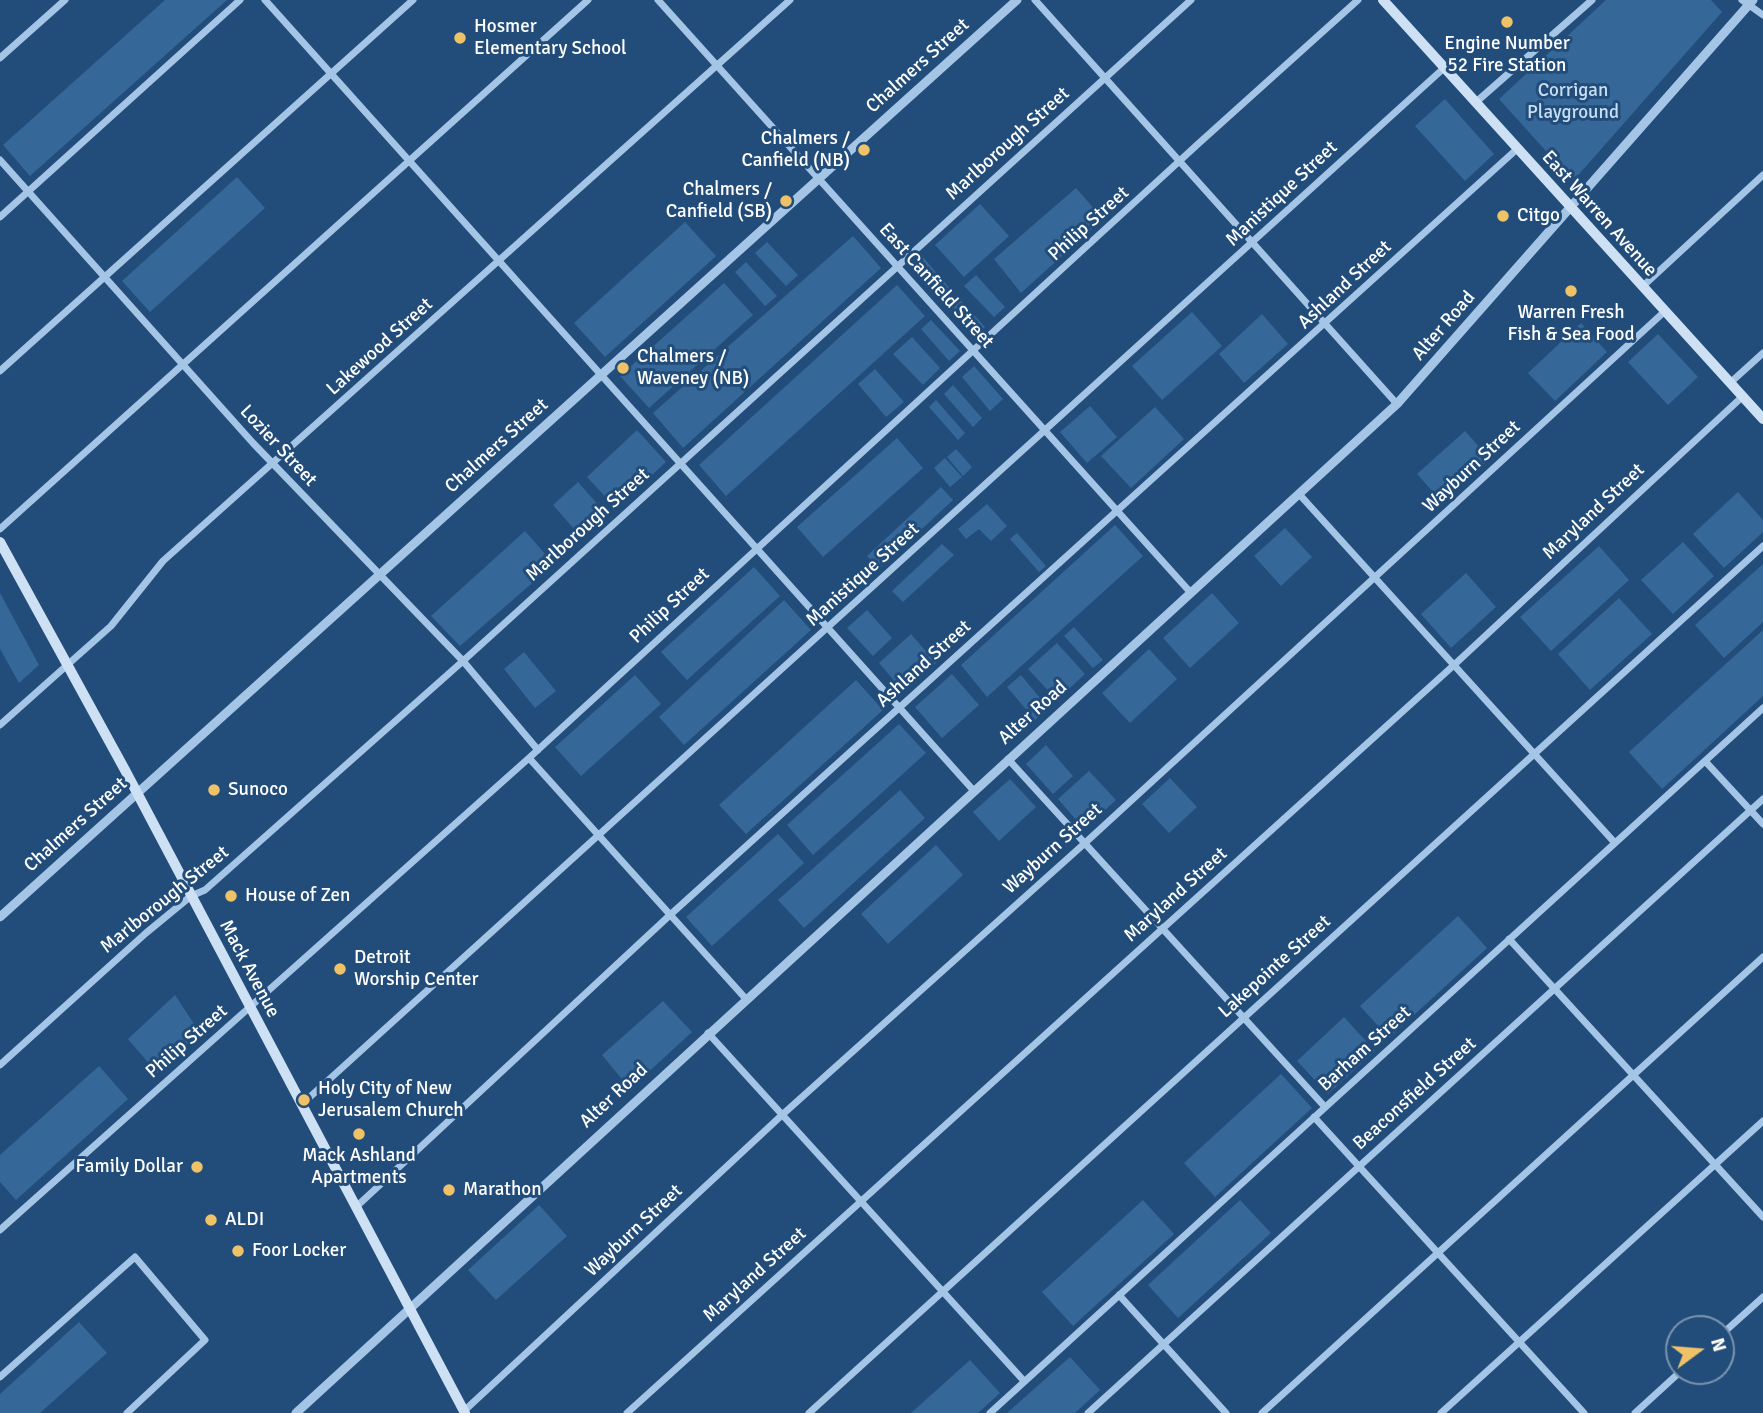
<!DOCTYPE html>
<html>
<head>
<meta charset="utf-8">
<style>
	body { margin:0 }
	#map { position:relative; width:1763px; height:1413px; overflow:hidden; background:#224d7a; font-family:Signika,sans-serif }
	canvas { display:block }
	.north { position:absolute; left:1665px; top:1315px; width:70px; height:70px; box-sizing:border-box; background:#224d7a; border:2px solid #7a94af; border-radius:50%; rotate:74deg; font-size:19px; font-weight:700; line-height:28px; text-align:center; color:#fff }
	.north::after { content:''; display:block; margin:auto; width:24px; height:32px; background:#f0c267; clip-path:polygon(50% 0,100% 100%,50% 72%,0 100%) }
</style>
</head>
<body>
<div id="map">
<canvas width="1763" height="1413"></canvas>
<div class="north">N</div>
</div>
<script>
const g = document.querySelector('canvas').getContext('2d');
g.lineJoin = 'round';
function paint(path, color) { g.fillStyle = color; g.fill(path, 'evenodd'); }
function stroke(path, color, width, dash) { g.strokeStyle = color; g.lineWidth = width; g.lineCap = dash ? 'butt' : 'round'; g.setLineDash(dash || []); g.stroke(path); }
function write(font, color, halo, rows, align = 'center') {
  g.font = font + ' Signika,sans-serif'; g.lineWidth = 6; g.setLineDash([]); g.textBaseline = 'middle'; g.strokeStyle = halo; g.fillStyle = color; for (const [text, x, y, turn = 0] of rows) {
    g.save(); g.translate(x, y); g.rotate((+turn || 0) * Math.PI / 180); g.textAlign = isNaN(turn) ? turn : align; if (halo) g.strokeText(text, 0, 0); g.fillText(text, 0, 0); g.restore();
  }
}
paint(new Path2D(`
	M165 0H227L30 176 3 145Z
	M1606 0H1711L1722 12 1573 181 1499 99Z
	M1445 99 1494 154 1465 181 1415 126Z
	M237 177 265 208 150 312 122 281Z
	M1076 188 1103 219 1021 293 994 259Z
	M980 204 1009 236 964 277 935 245Z
	M685 222 716 256 605 357 574 323Z
	M853 236 881 268 683 448 653 413Z
	M767 242 798 275 786 286 755 253Z
	M922 256 953 292 943 302 910 266Z
	M746 262 777 296 765 306 735 272Z
	M976 275 1005 307 994 317 964 286Z
	M724 283 753 315 649 408 620 376Z
	M897 285 925 316 726 496 699 465Z
	M956 295 985 327 974 337 945 304Z
	M1192 312 1222 346 1162 400 1132 366Z
	M1262 314 1288 344 1244 383 1219 354Z
	M931 320 960 351 949 361 921 329Z
	M1581 323 1607 352 1555 401 1528 373Z
	M1658 334 1698 377 1668 405 1628 362Z
	M912 337 940 368 923 385 893 354Z
	M974 366 1003 399 990 411 962 377Z
	M875 369 904 402 886 417 858 384Z
	M953 385 982 418 973 427 944 394Z
	M936 400 965 433 958 440 929 407Z
	M1090 406 1117 437 1087 463 1060 432Z
	M1155 407 1184 439 1131 488 1101 456Z
	M637 430 666 462 616 508 587 477Z
	M1465 431 1490 459 1442 502 1417 474Z
	M897 438 923 468 823 557 797 527Z
	M956 449 972 467 963 476 947 457Z
	M945 458 962 477 950 487 934 468Z
	M578 482 607 515 582 538 553 505Z
	M941 487 953 500 879 569 867 556Z
	M1738 492 1763 520V532L1724 568 1693 534Z
	M987 504 1007 526 991 541 979 529 966 539 958 529Z
	M1115 525 1143 556 987 697 961 665Z
	M1285 528 1312 557 1281 586 1254 556Z
	M525 531 554 564 460 646 431 616Z
	M1017 533 1046 566 1039 572 1010 539Z
	M1683 542 1714 576 1673 614 1641 580Z
	M942 544 954 555 903 602 892 591Z
	M1599 546 1629 580 1551 651 1520 617Z
	M1763 564V622L1724 658 1695 625Z
	M754 567 780 596 687 680 661 652Z
	M1466 573 1496 607 1451 648 1421 614Z
	M0 593 39 665 19 683 0 649Z
	M1212 593 1239 623 1190 668 1163 638Z
	M1619 598 1652 634 1590 690 1558 654Z
	M784 600 811 630 684 745 659 717Z
	M867 610 892 638 873 656 847 628Z
	M1074 627 1103 660 1093 668 1064 636Z
	M1763 630V696L1662 789 1629 752Z
	M911 634 936 663 904 692 879 663Z
	M1057 643 1085 674 1057 700 1028 669Z
	M1149 649 1177 679 1130 723 1102 693Z
	M524 652 556 691 535 708 504 669Z
	M952 674 979 705 942 738 915 707Z
	M635 675 661 704 581 776 555 747Z
	M1021 675 1049 709 1035 720 1007 687Z
	M856 680 883 710 746 834 719 805Z
	M899 724 926 753 813 855 787 825Z
	M1046 745 1073 776 1053 794 1026 764Z
	M1089 771 1116 800 1084 829 1058 799Z
	M1170 778 1197 807 1169 833 1142 804Z
	M1010 779 1036 807 999 841 973 812Z
	M900 790 925 818 804 928 778 900Z
	M778 834 804 863 712 946 686 917Z
	M936 845 963 875 888 944 861 914Z
	M1458 916 1487 948 1389 1038 1360 1006Z
	M175 995 200 1033 157 1073 128 1039Z
	M663 1001 692 1032 630 1089 602 1055Z
	M1344 1017 1375 1051 1328 1094 1297 1061Z
	M99 1066 128 1099 16 1200 0 1182V1155Z
	M1281 1074 1312 1108 1215 1197 1184 1163Z
	M1143 1200 1174 1234 1073 1326 1042 1292Z
	M1240 1200 1271 1233 1178 1318 1148 1285Z
	M539 1205 567 1236 496 1300 468 1270Z
	M79 1322 107 1353 40 1413H0V1394Z
	M1070 1357 1100 1390 1075 1413H1007Z
	M970 1360 1000 1393 978 1413H911Z`), '#356798');
stroke(new Path2D(`
	M265 0 974 791
	M658 0 1191 593
	M1035 0 1397 404
	M1742 0 1763 15
	M0 58 65 0
	M1475 103 1592 0
	M0 160 253 443 463 661 538 750
	M0 217 240 0
	M1642 287 1763 175
	M0 371 413 0
	M1730 383 1763 353
	M1299 494 1615 843
	M0 529 588 0
	M0 725 111 626 163 561 790 0
	M529 758 746 999
	M1008 759 1325 1107
	M1705 761 1763 824
	M1509 939 1763 1217
	M708 1033 1024 1381
	M0 1065 146 933 191 896 205 890 463 661 1191 0
	M301 1105 1444 68
	M1314 1117 1584 1413
	M356 1207 670 915 1517 149
	M0 1230 529 758 1198 144 1358 0
	M1119 1295 1226 1413
	M1721 1335 1763 1297
	M0 1377 135 1257 205 1340 127 1413
	M464 1411 782 1115 1085 843 1664 312
	M627 1413 1454 665 1742 397
	M809 1413 1763 546
	M990 1413 1763 708
	M1088 1413 1763 799
	M1262 1413 1763 957
	M1441 1413 1763 1121
	M1635 1413 1681 1371`), '#a4c5e5', 7);
stroke(new Path2D(`
	M0 917 1017 0
	M296 1413 1397 404 1753 0`), '#a4c5e5', 9);
stroke(new Path2D(`
	M1383 0 1763 419
	M0 542 125 770 465 1413`), '#cee0f4', 10);
for (const [x, y, r, color] of [
	[1507,22,7,"#f0c267"],
	[460,38,7,"#f0c267"],
	[864,150,7,"#f0c267"],
	[786,201,7,"#f0c267"],
	[1503,216,7,"#f0c267"],
	[1571,291,7,"#f0c267"],
	[623,368,7,"#f0c267"],
	[214,790,7,"#f0c267"],
	[231,896,7,"#f0c267"],
	[340,969,7,"#f0c267"],
	[304,1100,7,"#f0c267"],
	[359,1134,7,"#f0c267"],
	[197,1167,7,"#f0c267"],
	[449,1190,7,"#f0c267"],
	[211,1220,7,"#f0c267"],
	[238,1251,7,"#f0c267"]
]) { const dot = new Path2D(); dot.arc(x, y, r, 0, 2 * Math.PI); g.fillStyle = color; g.fill(dot); stroke(dot, '#224d7a', 2.5); }
write('19px', '#fff', '#224d7a', [
	["Hosmer",474,27],
	["Elementary School",474,49],
	["Engine Number",1507,44,"center"],
	["52 Fire Station",1507,66,"center"],
	["Chalmers /",850,139,"right"],
	["Canfield (NB)",850,161,"right"],
	["Chalmers /",772,190,"right"],
	["Canfield (SB)",772,212,"right"],
	["Citgo",1517,216],
	["Warren Fresh",1571,313,"center"],
	["Fish & Sea Food",1571,335,"center"],
	["Chalmers /",637,357],
	["Waveney (NB)",637,379],
	["Sunoco",228,790],
	["House of Zen",245,896],
	["Detroit",354,958],
	["Worship Center",354,980],
	["Holy City of New",318,1089],
	["Jerusalem Church",318,1111],
	["Mack Ashland",359,1156,"center"],
	["Apartments",359,1178,"center"],
	["Family Dollar",183,1167,"right"],
	["Marathon",463,1190],
	["ALDI",225,1220],
	["Foor Locker",252,1251]
], 'left');
write('19px', '#fff', '#224d7a', [
	["Chalmers Street",918,66,-42],
	["Marlborough Street",1008,144,-42],
	["Manistique Street",1282,194,-43],
	["East Warren Avenue",1599,214,48],
	["Philip Street",1089,224,-42],
	["Ashland Street",1345,285,-43],
	["East Canfield Street",936,286,48],
	["Alter Road",1444,326,-49],
	["Lakewood Street",380,347,-42],
	["Lozier Street",278,446,47],
	["Chalmers Street",497,446,-42],
	["Wayburn Street",1472,467,-43],
	["Maryland Street",1594,512,-43],
	["Marlborough Street",588,525,-42],
	["Manistique Street",863,575,-42],
	["Philip Street",670,606,-43],
	["Ashland Street",924,664,-42],
	["Alter Road",1033,713,-42],
	["Chalmers Street",76,825,-42],
	["Wayburn Street",1053,849,-42],
	["Maryland Street",1176,895,-42],
	["Marlborough Street",165,900,-39],
	["Lakepointe Street",1275,967,-42],
	["Mack Avenue",249,969,62],
	["Philip Street",187,1042,-41],
	["Barham Street",1365,1049,-42],
	["Beaconsfield Street",1415,1094,-42],
	["Alter Road",614,1096,-43],
	["Wayburn Street",634,1231,-43],
	["Maryland Street",755,1275,-42]
]);
write('19px', '#c7def4', '#224d7a', [
	["Corrigan",1573,91],
	["Playground",1573,113]
]);
</script>
</body>
</html>
